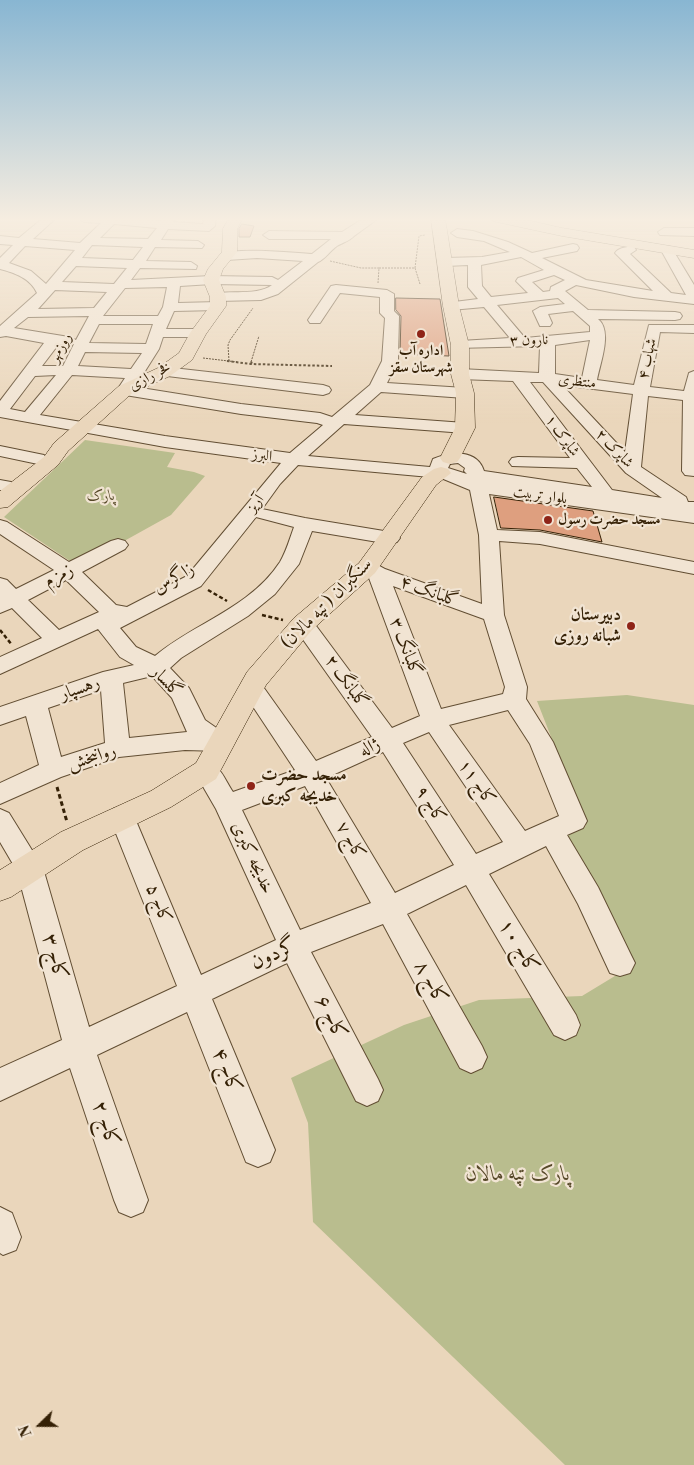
<!DOCTYPE html>
<html>
<head>
<meta charset="utf-8">
<style>
	body { margin:0 }
	#map { position:relative; width:694px; height:1465px; overflow:hidden; background:#ead6bb; font-family:"Libre Bodoni",serif }
	canvas { display:block }
	.north { position:absolute; left:15px; top:1400px; width:50px; height:50px; -webkit-text-stroke:4px #f1e4d3; paint-order:stroke; rotate:248deg; font-size:14px; font-weight:700; line-height:20px; text-align:center; color:#352106 }
	.north::after { content:''; display:block; margin:auto; width:18px; height:22px; background:#352106; clip-path:polygon(50% 0,100% 100%,50% 72%,0 100%) }
</style>
</head>
<body>
<div id="map">
<canvas width="694" height="1465"></canvas>
<div class="north">N</div>
</div>
<script>
const g = document.querySelector('canvas').getContext('2d');
g.lineJoin = 'round';
function paint(path, color) { g.fillStyle = color; g.fill(path, 'evenodd'); }
function stroke(path, color, width, dash) { g.strokeStyle = color; g.lineWidth = width; g.lineCap = dash ? 'butt' : 'round'; g.setLineDash(dash || []); g.stroke(path); }
function write(font, color, halo, rows, align = 'center') {
  g.font = font + ' "Libre Bodoni",Amiri,serif'; g.lineWidth = 4.5; g.setLineDash([]); g.textBaseline = 'middle'; g.strokeStyle = halo; g.fillStyle = color; for (const [text, x, y, turn = 0] of rows) {
    g.save(); g.translate(x, y); g.rotate((+turn || 0) * Math.PI / 180); g.textAlign = isNaN(turn) ? turn : align; if (halo) g.strokeText(text, 0, 0); g.fillText(text, 0, 0); g.restore();
  }
}
paint(new Path2D(`
	M85 440 175 453 167 467 194 472 205 476 171 515 117 545 73 563 4 517Z
	M627 695 694 705V1465H565L313 1222 308 1123 291 1078 404 1025 479 1000 582 996 633 965 561 839 586 826 537 701Z`), '#b9bd8e');
const building = new Path2D(`
	M242 224 254 226 250 237H239V229Z
	M396 298 440 299 449 356 400 354 401 316 396 310Z
	M494 497 593 511 602 542 540 530 501 528Z`);
paint(building, '#de9f7f');
stroke(building, '#352106', 1);
const minor = new Path2D(`
	M43 218H56L33 239 80 243 101 223 84 222 78 218H131L162 221 164 218H176L173 222 203 224 204 218H216L215 226 209 231 168 229 161 240 198 241 204 245 202 248 155 247 146 261 191 262 197 266 196 269 140 268 131 280 211 276 272 277 278 280 303 261 257 258 227 260 221 256C230 246 296 253 312 254L331 239H269L263 235 269 231 342 232 364 218H379L354 236C351 240 342 243 337 246 330 251 324 260 318 262L278 294 261 300 218 301 211 297C219 287 255 298 272 285L212 284 180 286 178 303 218 302 225 306 218 310 174 311 166 329H198L203 330 205 333 203 336 198 337H163L159 349 135 387 241 404 320 413 332 417 370 385 382 361 385 318 380 313V297L340 293 320 323H310L308 320 331 286 336 285 387 290 394 294V311L399 316 398 361 387 383 465 388 471 390 473 393 471 396 465 398 381 392 355 415 465 423 471 424 473 428 471 432 465 433 344 424 308 456 430 467 433 459C451 451 477 449 484 471L592 487 577 468 512 466 509 462 512 458 518 457 570 458 513 381 460 379 455 377 452 374 455 371 460 369 539 373 540 346 455 348 453 345 455 342 460 341 510 338 484 307 451 310 446 309 444 306 446 303 478 299 468 287V265L446 266 440 262 446 258 482 257 510 252 484 241 457 237 451 233 457 229 473 231 508 242 532 253 573 244 577 245 579 248 577 251 542 258 586 280 653 291 615 253C618 248 628 246 634 247L636 250 630 254 671 293 686 295 661 250 667 246 671 247 694 285V304L634 297 576 285 565 291 588 310 675 312 680 313 682 316 680 319 675 320 598 319C613 331 600 363 597 380L634 385 649 325H694V333L660 332 650 387 684 391 689 373 694 371V476L685 475 682 471 683 400 648 396 641 467 686 497 688 502H694V523L489 494 497 530 540 532 694 562V574L540 544 499 541 504 615 527 687 526 699 553 742 587 821 583 828 567 835 598 887 630 953 635 963 630 973 620 976 610 973 578 904 546 846 489 874 576 1015 580 1025 576 1035 565 1040 554 1035 466 885 407 914 482 1046 487 1057 482 1068 471 1073 460 1068 383 924 311 952 378 1079 383 1090 378 1101 367 1106 356 1101 287 963 212 999 275 1150 270 1162 258 1167 246 1162 187 1012 97 1055 148 1200 143 1212 131 1217 119 1212 114 1200 70 1068 0 1101V1068L62 1040 17 871 0 842V809L9 813 43 868 89 1027 177 986 109 816 113 809 122 806 131 809 201 975 276 940 216 809 194 771 197 764C218 757 223 777 233 792L295 770 240 687 243 681 251 679 259 681 316 761 372 737 292 624 295 619 303 617 311 619 392 728 420 716 369 578 361 572 358 568 361 564C371 561 376 564 385 569L482 604 479 535 470 490 441 478 298 465 280 484 262 509 305 518 390 532 397 534 400 538 397 542 390 544 312 531 299 564 275 594 248 616 181 658 170 668 189 688 205 720 228 736 232 742 228 748 220 751 185 750 119 757 61 777 0 804V783L39 765 26 716 0 725V707L103 672 134 665 120 657 98 629 0 674V657L42 638 12 608 0 613V578L7 580 16 589 54 570 0 534V520L7 522 69 562 111 541 118 539 125 541 128 545 125 549 82 572 116 605 127 607 187 576 281 463 165 447 0 417V401L44 343 6 336 0 337V326L37 293C30 278 15 273 0 269V258L13 245 0 244V236L19 238ZM114 224 157 228 148 239 100 238ZM92 245 143 247 133 260 82 258ZM25 246 75 250 46 284 31 271 9 263ZM521 257 544 270 518 278 516 281 528 293 491 297 482 286 481 265ZM76 266 127 268 114 284 62 282ZM554 275 565 280 551 287 550 291 543 292 532 282ZM167 287 163 307 158 316H103L125 288ZM55 290 107 292 94 308 38 309ZM558 298 565 304 540 307 533 311 540 326H550L552 323 548 314 573 311 590 326V332L525 338 497 305ZM89 316 76 340 69 337 14 328 28 317ZM99 324H153L146 344 89 343ZM590 340 582 378 555 374V345ZM74 344 63 366H42L58 345ZM85 352 142 353 131 369 78 366ZM56 375 25 412 10 409 35 376ZM72 375 125 378 117 390 119 393 125 395 241 414 317 423 323 425 290 453 165 436 40 415ZM530 382H543L626 473 662 498 612 490ZM562 385 633 394 625 452ZM458 463 465 468 464 471 467 474 448 468 450 464ZM256 517 294 527C290 538 286 552 280 562 250 608 194 623 155 656L136 647 120 628 201 586ZM66 580 99 612 59 630 28 600ZM393 586 484 619 505 687 503 694 441 709ZM152 676 172 698 187 732 129 738 123 683ZM101 690 105 743 61 757 48 708ZM508 710 530 744 559 816 525 831 449 725ZM429 732 503 842 476 854 403 743ZM383 752 454 865 395 893 326 778ZM305 786 371 903 300 930 242 810Z
	M664 228H694V236L660 235 658 232Z
	M164 367 323 385 329 387 331 390 329 393 323 395 159 375 156 372 159 369Z
	M0 446 44 455 47 459 44 463 38 464 0 456Z
	M0 480 11 482 14 486 11 490H0Z
	M0 1207 12 1213 21 1237 16 1250 3 1255 0 1253Z`);
const major = new Path2D(`
	M229 218H243L237 229V252L223 269 219 280 226 297V306L206 334 192 360 170 376 131 394 68 451 58 465 8 507 0 508V491L44 457 54 443 119 386 158 368 179 353 190 333 210 306V297L203 280 208 269 222 252 223 229Z
	M431 218H445L459 306 469 345V374L474 393 475 428 460 458 457 462 450 464 443 462 440 458 455 428 456 393 451 374V345L443 306Z
	M490 218H518L562 228 694 250V258L562 236 492 221Z
	M441 467 448 469 451 473 436 485 375 573 312 630 266 685 216 779 171 807 83 850 11 897 0 901V870L61 832 151 791 196 763 247 672 294 618 359 563 422 477 434 469Z`);
stroke(minor, '#624e33', 2);
stroke(major, '#352106', 1);
stroke(new Path2D(`
	M330 261 361 268H379L378 283
	M379 268H415L420 284
	M415 268 419 236 425 235
	M203 358 237 362
	M229 361 228 345 230 340 253 308
	M251 362 259 336`), '#352106', 1, [2, 1]);
stroke(new Path2D(`
	M227 361 251 364 332 366
	M251 364 252 361`), '#352106', 2, [2.5, 2]);
stroke(new Path2D(`
	M208 590 227 601
	M262 615 283 620
	M0 630 12 645`), '#352106', 2.5, [4, 2.5]);
stroke(new Path2D(`
	M57 787 67 822`), '#352106', 3, [4.5, 3]);
paint(minor, '#f1e4d3');
paint(major, '#ead6bb');
const sky = g.createLinearGradient(0, 0, 0, 423);
sky.addColorStop(0, '#88b6d2');
sky.addColorStop(0.52, '#f6ede0');
sky.addColorStop(1, '#f6ede000');
g.fillStyle = sky;
g.fillRect(0, 0, 694, 423);
for (const [x, y, r, color] of [
	[421,334,5,"#8f2418"],
	[548,520,5,"#8f2418"],
	[631,626,5,"#8f2418"],
	[251,786,5,"#8f2418"]
]) { const dot = new Path2D(); dot.arc(x, y, r, 0, 2 * Math.PI); g.fillStyle = color; g.fill(dot); stroke(dot, '#f1e4d3', 2); }
write('15px', '#352106', '#f1e4d3', [
	["نارون ۳",529,341,-2],
	["روزمهر",61,348,-60],
	["شهاب ۴",648,359,-78],
	["فخر رازی",150,377,-28],
	["منتظری",577,382,7],
	["شاپرک ۱",562,436,54],
	["شاپرک ۲",614,449,46],
	["البرز",262,456,8],
	["بلوار تربیت",540,496,8],
	["آریز",256,504,-53]
]);
write('bold 15px', '#352106', '#f1e4d3', [
	["اداره آب",421,351],
	["شهرستان سقز",421,368],
	["مسجد حضرت رسول",558,520,"left"]
]);
write('italic 15px', '#564828', '#f1e4d3', [
	["پارک",101,496]
]);
write('18px', '#352106', '#f1e4d3', [
	["زمزم",59,576,-27],
	["زاگرس",174,579,-30],
	["گلبانگ ۴",429,592,20],
	["سنگبران ( تپه مالان)",327,604,-45],
	["گلبانگ ۳",405,647,69],
	["گلسار",166,682,46],
	["گلبانگ ۲",346,682,54],
	["رهسپار",80,689,-19],
	["ژاله",370,748,-24],
	["روانبخش",92,758,-17],
	["کاج ۱۱",476,783,55],
	["کاج ۹",430,805,57],
	["کاج ۷",350,841,60],
	["خدیجه کبری",252,858,65],
	["کاج ۵",158,904,68]
]);
write('bold 18px', '#352106', '#f1e4d3', [
	["دبیرستان",621,616],
	["شبانه روزی",621,637],
	["مسجد حضرت",261,776,"left"],
	["خدیجه کبری",261,797,"left"]
], 'right');
write('21px', '#352106', '#f1e4d3', [
	["کاج ۱۰",518,947,59],
	["گردون",274,955,-24],
	["کاج ۳",54,957,75],
	["کاج ۸",430,983,61],
	["کاج ۶",330,1018,63],
	["کاج ۴",226,1071,68],
	["کاج ۲",105,1124,71]
]);
write('italic 21px', '#564828', '#f1e4d3', [
	["پارک تپه مالان",518,1175]
]);
</script>
</body>
</html>
